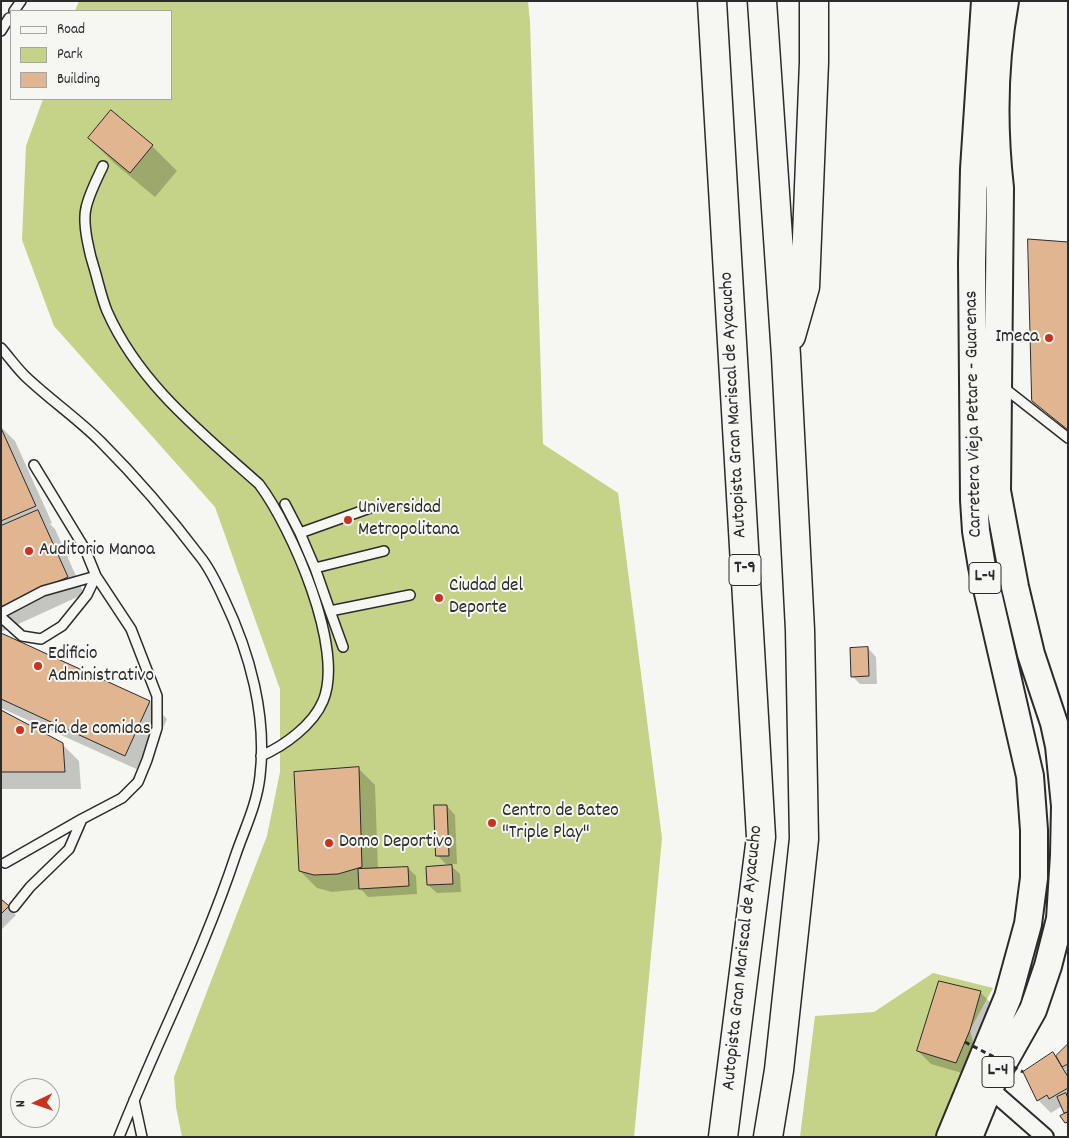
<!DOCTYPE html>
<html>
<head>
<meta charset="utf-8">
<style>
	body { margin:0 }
	#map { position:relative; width:1069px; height:1138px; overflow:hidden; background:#f6f6f2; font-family:Dekko,sans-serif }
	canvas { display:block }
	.frame { position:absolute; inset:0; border:2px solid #2b2b2b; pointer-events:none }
	.legend { position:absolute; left:10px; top:10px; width:162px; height:90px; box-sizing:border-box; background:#f6f6f2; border:1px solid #a5a5a2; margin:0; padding:6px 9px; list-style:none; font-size:15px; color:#2b2b2b }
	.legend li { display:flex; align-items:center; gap:10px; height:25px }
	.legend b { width:25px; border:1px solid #a5a5a2 }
	.north { position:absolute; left:10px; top:1078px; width:50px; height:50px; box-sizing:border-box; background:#f6f6f2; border:1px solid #a5a5a2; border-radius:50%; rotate:267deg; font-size:14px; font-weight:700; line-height:20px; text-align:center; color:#2b2b2b }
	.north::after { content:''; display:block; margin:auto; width:18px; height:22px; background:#c8321e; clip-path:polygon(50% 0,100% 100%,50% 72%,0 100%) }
</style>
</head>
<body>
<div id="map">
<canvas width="1069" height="1138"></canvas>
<div class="frame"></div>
<ul class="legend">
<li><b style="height:6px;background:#f6f6f2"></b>Road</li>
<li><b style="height:14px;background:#c4d388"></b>Park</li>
<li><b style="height:14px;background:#e0b590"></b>Building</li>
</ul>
<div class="north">N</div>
</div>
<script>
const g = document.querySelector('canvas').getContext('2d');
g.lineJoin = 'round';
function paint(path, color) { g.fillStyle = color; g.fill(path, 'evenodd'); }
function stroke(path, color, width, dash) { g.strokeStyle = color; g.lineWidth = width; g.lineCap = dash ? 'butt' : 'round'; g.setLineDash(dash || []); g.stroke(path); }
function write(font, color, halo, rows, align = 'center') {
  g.font = font + ' Dekko,sans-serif'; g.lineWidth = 4; g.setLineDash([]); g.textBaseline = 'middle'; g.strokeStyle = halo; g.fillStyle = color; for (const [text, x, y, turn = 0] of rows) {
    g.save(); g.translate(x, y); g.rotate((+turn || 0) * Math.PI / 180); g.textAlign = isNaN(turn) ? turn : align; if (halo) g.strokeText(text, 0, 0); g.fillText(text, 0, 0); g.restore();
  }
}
paint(new Path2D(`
	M79 1H528L530 22 543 444 618 493 662 838 634 1137H182L176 1107 174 1077 267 836 280 772V689L215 507 54 326 22 240 26 146 43 99H171V11H75Z
	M933 973 993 988 970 1030 974 1046 937 1137H800L815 1016 874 1012Z`), '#c4d388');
paint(new Path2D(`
	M89 138 152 146 177 171 155 197 114 163Z
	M1068 243V431L1033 400Z
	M1 427 15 441 52 523 50 524 55 529 84 594 1 632Z
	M1 634 150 702 167 719 143 772 1 708Z
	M868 648 876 657 877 684H860L852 676Z
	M1 711 62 744 79 761 81 789H1Z
	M358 768 375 785 378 870 408 868 416 876 417 894 368 897 361 889 332 892 317 888 300 871Z
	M447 806 455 815 457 864H446L437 855Z
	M451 866 460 874 461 892 437 893 428 885Z
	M1 900 16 915 1 930Z
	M980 992 993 1005 969 1075 931 1064 918 1051Z
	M1068 1045V1126L1062 1116 1066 1114 1064 1110 1060 1107 1051 1113 1038 1100 1053 1054 1057 1057Z`), '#0003');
const building = new Path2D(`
	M111 110 153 145 130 173 88 138Z
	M1028 239 1068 242V430L1032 401Z
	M1 428 36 506 1 521Z
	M38 510 68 577 1 607V526Z
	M1 633 150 701 125 756 1 699Z
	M868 647 869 676 851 677 850 648Z
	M1 710 63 743 65 772H1Z
	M359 767 362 867 338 874 314 875 299 871 294 772Z
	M434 805H447L449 856H436Z
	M452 865 453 884 427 885 426 867Z
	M408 867 409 886 359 889 358 869Z
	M1 899 9 906 1 914Z
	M939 981 981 991 970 1030 956 1063 917 1051Z
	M1068 1044V1064L1062 1067 1056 1056Z
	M1053 1052 1068 1077V1088L1049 1099 1047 1095 1037 1101 1023 1072Z
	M1066 1093 1068 1099V1112L1064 1113 1057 1097Z
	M1068 1112V1122L1065 1123 1060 1116Z`);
paint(building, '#e0b590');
stroke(building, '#2b2b2b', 1);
const lane = new Path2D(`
	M14 11 21 1
	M1 31 9 18
	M103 166C97 179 89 194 86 208 82 224 90 256 95 271 99 285 102 299 107 311 139 384 202 433 259 484 292 528 345 649 323 701 313 725 284 746 261 756
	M1 348C9 357 16 367 25 376 49 399 77 418 101 442 137 478 171 518 202 559 211 571 218 586 224 599 250 653 267 716 260 776 257 804 245 828 236 854 204 951 157 1042 119 1137
	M1003 387 1068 438
	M285 504 300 533
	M315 568 300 533 370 508
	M330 611 315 568 384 551
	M1 613 43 591 96 576 87 595 62 626 41 639 22 636 1 617
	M343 647 330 611 410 595
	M5 863 82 819 122 798 138 782 147 760 157 728V696L131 629 96 576 85 549 34 465
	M14 907 30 887 69 849 82 819
	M134 1100 142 1137`);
const street = new Path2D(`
	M989 1088 1045 1137`);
const primary = new Path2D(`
	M950 1137 1008 997 1028 924 1034 878V830L1030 776 982 567 976 531 974 500 972 263 974 169 985 1
	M969 1137 989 1088 1033 1010 1048 966 1060 919 1064 855 1065 806 1059 746 1054 723 1031 654 1015 587 997 491 1000 188C993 126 994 62 1005 1`);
const highway = new Path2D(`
	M712 1 761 837 723 1137
	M762 1 786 356 800 630 804 839 779 1070 768 1137
	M791 336 805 287 814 62V1`);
stroke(lane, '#2b2b2b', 12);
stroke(street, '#2b2b2b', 20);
stroke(primary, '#2b2b2b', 30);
stroke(highway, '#2b2b2b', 31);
stroke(lane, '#f6f6f2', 9);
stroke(street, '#f6f6f2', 16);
stroke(primary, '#f6f6f2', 26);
stroke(highway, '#f6f6f2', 28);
stroke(new Path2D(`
	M965 1042 1023 1072`), '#2b2b2b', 3, [5, 4]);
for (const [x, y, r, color] of [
	[1049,338,5,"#c8321e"],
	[348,520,5,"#c8321e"],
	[29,551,5,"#c8321e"],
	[439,598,5,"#c8321e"],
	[38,666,5,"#c8321e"],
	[20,730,5,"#c8321e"],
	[492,823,5,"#c8321e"],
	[329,843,5,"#c8321e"]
]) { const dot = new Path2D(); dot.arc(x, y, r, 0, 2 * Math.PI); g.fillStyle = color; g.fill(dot); stroke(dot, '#f6f6f2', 2); }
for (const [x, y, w] of [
	[745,570,32],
	[985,578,32],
	[998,1072,32]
]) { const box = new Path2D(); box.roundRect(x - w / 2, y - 15.5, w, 31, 4); g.fillStyle = '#f6f6f2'; g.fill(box); stroke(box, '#2b2b2b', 1); }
write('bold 18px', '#2b2b2b', null, [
	["T-9",745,570],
	["L-4",985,578],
	["L-4",998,1072]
]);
write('19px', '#2b2b2b', '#f6f6f2', [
	["Imeca",1039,338,"right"],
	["Universidad",358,509],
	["Metropolitana",358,531],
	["Auditorio Manoa",39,551],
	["Ciudad del",449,587],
	["Deporte",449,609],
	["Edificio",48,655],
	["Administrativo",48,677],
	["Feria de comidas",30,730],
	["Centro de Bateo",502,812],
	["\"Triple Play\"",502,834],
	["Domo Deportivo",339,843]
], 'left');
write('19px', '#2b2b2b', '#f6f6f2', [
	["Autopista Gran Mariscal de Ayacucho",735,405,-93],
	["Carretera Vieja Petare - Guarenas",975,414,-91],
	["Autopista Gran Mariscal de Ayacucho",744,958,-84]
]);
</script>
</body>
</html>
